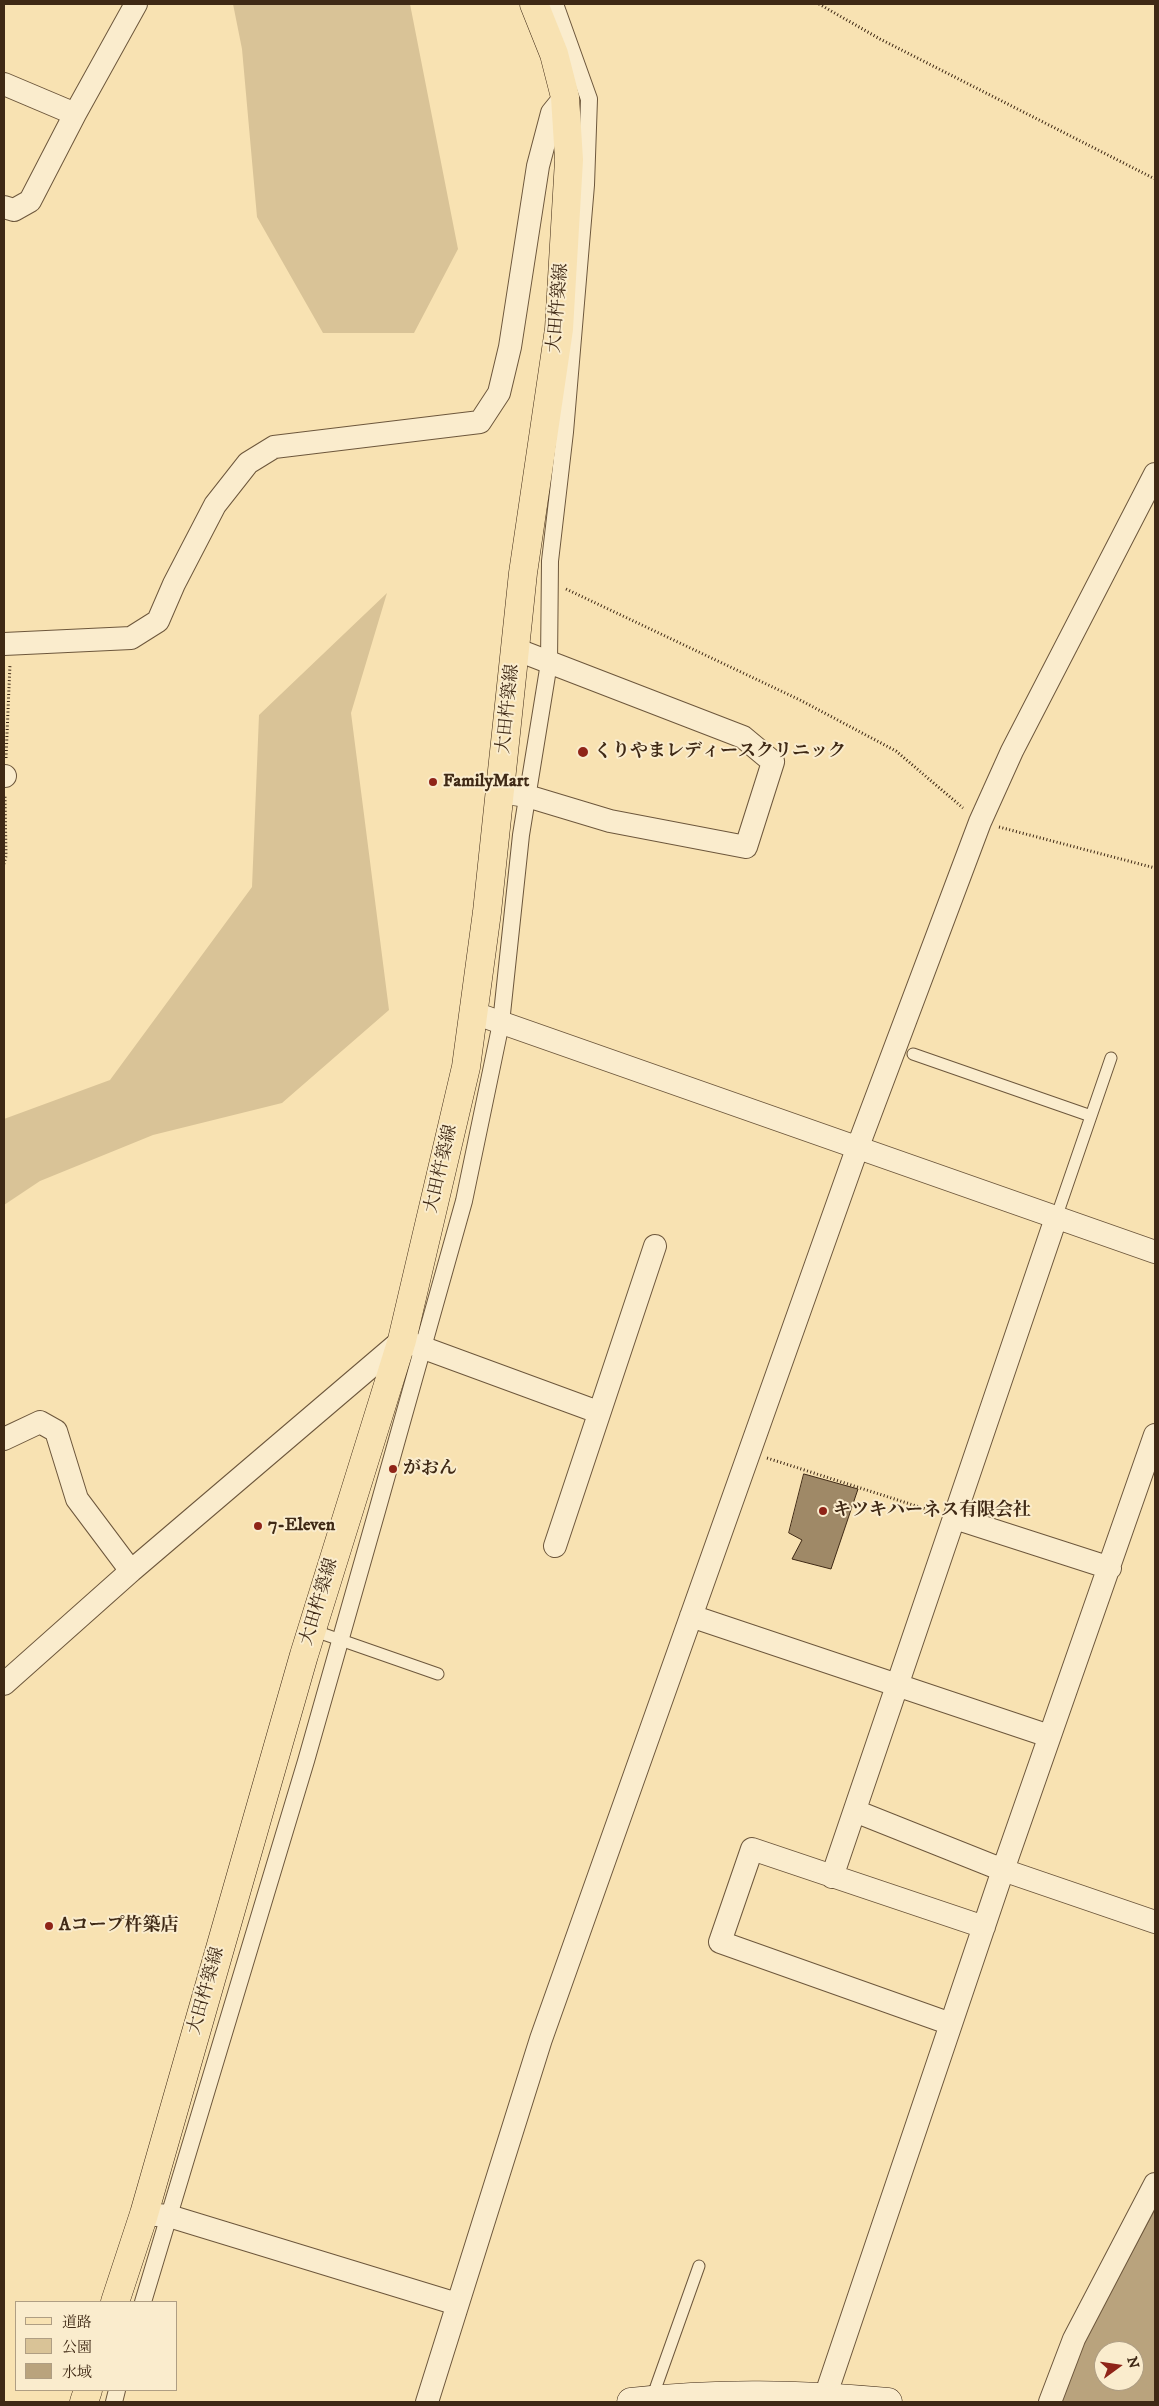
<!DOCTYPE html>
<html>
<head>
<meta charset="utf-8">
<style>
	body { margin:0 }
	#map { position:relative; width:1159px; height:2406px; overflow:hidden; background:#f8e2b2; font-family:"IM FELL DW Pica","Noto Serif JP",serif }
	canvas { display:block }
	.frame { position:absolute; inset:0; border:5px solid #3f2915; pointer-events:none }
	.legend { position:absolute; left:15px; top:2301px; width:162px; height:90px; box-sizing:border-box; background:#faeccd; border:1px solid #af9e83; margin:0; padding:6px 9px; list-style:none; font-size:15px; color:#3f2915 }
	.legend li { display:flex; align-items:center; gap:10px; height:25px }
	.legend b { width:25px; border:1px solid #af9e83 }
	.north { position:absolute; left:1094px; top:2341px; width:50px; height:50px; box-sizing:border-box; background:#faeccd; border:1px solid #af9e83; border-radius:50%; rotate:76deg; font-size:14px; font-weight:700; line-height:20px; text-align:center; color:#3f2915 }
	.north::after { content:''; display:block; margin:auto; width:18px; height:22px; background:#8f2418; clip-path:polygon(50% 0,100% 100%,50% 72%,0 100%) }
</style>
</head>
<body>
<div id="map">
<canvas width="1159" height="2406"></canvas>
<div class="frame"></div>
<ul class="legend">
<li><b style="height:6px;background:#f8e2b2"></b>道路</li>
<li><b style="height:14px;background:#d9c397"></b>公園</li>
<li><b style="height:14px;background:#b9a37d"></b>水域</li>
</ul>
<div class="north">N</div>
</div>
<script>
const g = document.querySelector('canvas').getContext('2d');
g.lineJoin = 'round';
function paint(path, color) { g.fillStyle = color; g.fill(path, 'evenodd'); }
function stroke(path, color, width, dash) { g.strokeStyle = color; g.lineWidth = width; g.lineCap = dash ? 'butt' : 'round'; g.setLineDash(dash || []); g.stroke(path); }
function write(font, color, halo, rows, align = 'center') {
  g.font = font + ' "IM FELL DW Pica","Noto Serif JP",serif'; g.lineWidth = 4; g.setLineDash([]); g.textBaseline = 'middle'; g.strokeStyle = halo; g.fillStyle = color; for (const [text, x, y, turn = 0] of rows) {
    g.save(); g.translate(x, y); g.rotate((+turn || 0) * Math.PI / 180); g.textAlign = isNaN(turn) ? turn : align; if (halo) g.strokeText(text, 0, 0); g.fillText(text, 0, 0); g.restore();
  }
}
paint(new Path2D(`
	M233 4H410L458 249 414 333H323L257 217 242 49Z
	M387 593 351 713 389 1010 282 1103 153 1135 40 1181 4 1205V1119L110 1080 252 887 259 715Z`), '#d9c397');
const water = new Path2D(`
	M1155 2210V2402H1058L1081 2347ZM1104 2351H1134V2381H1104Z`);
paint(water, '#b9a37d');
stroke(water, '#887253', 1);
const building = new Path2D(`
	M804 1474 858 1489 831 1569 792 1559 802 1540 789 1533Z`);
paint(building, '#9f8967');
stroke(building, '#3f2915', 1);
const service = new Path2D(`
	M913 1054 1091 1116
	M1056 1218 1111 1058
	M312 1630 438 1674
	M652 2398 699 2266`);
const pedestrian = new Path2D(`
	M143 2302 306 1761 377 1511 464 1201 501 1023 521 835 549 663 550 561 565 432 586 185 589 99 555 4
	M114 2402 117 2390`);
const minor = new Path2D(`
	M4 84 75 114
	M4 207 14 210 30 201 75 114 136 4
	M4 644 131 638 158 621 174 584 215 505 248 463 274 447 480 422 499 393 510 347 538 166 552 113 565 97
	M4 776H5
	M500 792 527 796 610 821 746 847 773 762 743 737 515 649
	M474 1013 1155 1252
	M4 1439 40 1422 56 1431 77 1499 131 1571 4 1684
	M955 1518 1110 1568
	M555 1546 655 1246
	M131 1571 402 1340 598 1412
	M691 1616 1049 1736
	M855 1811 1003 1870 1155 1922
	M832 1877 1056 1218
	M951 2024 720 1942 752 1849 984 1927
	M144 2214 169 2216 457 2304
	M825 2397 1003 1870 1155 1435
	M427 2402 541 2039 857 1149 980 822 1012 751 1155 474
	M1050 2402 1074 2339 1155 2184`);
const secondary = new Path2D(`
	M631 2402C719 2392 800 2394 888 2402`);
const primary = new Path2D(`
	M115 2302 144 2214 304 1655 402 1340 466 1067 487 912 523 573 559 329 569 160 565 97 554 54 534 4
	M84 2402 88 2390`);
stroke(service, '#6d573c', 13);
stroke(pedestrian, '#6d573c', 18);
stroke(minor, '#6d573c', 24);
stroke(secondary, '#3f2915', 29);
stroke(primary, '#3f2915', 29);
stroke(new Path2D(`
	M819 4 880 39 1155 179
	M566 589 800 700 896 751 963 808
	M6 758 10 664
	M999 827 1155 868
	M4 864 6 856 5 796
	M767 1458 935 1512`), '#3f2915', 3, [1, 2.5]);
stroke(service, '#faeccd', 11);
stroke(pedestrian, '#faeccd', 16);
stroke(minor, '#faeccd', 22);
stroke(secondary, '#faeccd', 28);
stroke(primary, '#f8e2b2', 28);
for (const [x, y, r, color] of [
	[583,752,6,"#8f2418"],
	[433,782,5,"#8f2418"],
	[393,1469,5,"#8f2418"],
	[823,1511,5,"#8f2418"],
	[258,1526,5,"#8f2418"],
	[49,1926,5,"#8f2418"]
]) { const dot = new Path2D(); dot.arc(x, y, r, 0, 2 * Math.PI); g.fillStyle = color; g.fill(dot); stroke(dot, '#faeccd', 2); }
write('18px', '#3f2915', '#faeccd', [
	["大田杵築線",559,308,-85],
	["大田杵築線",509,709,-84],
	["大田杵築線",442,1169,-77],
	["大田杵築線",320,1602,-73],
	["大田杵築線",207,1991,-74]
]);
write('bold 18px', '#3f2915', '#faeccd', [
	["くりやまレディースクリニック",594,752],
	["FamilyMart",443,782],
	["がおん",403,1469],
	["キツキハーネス有限会社",833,1511],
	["7-Eleven",268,1526],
	["Aコープ杵築店",59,1926]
], 'left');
</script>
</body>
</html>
